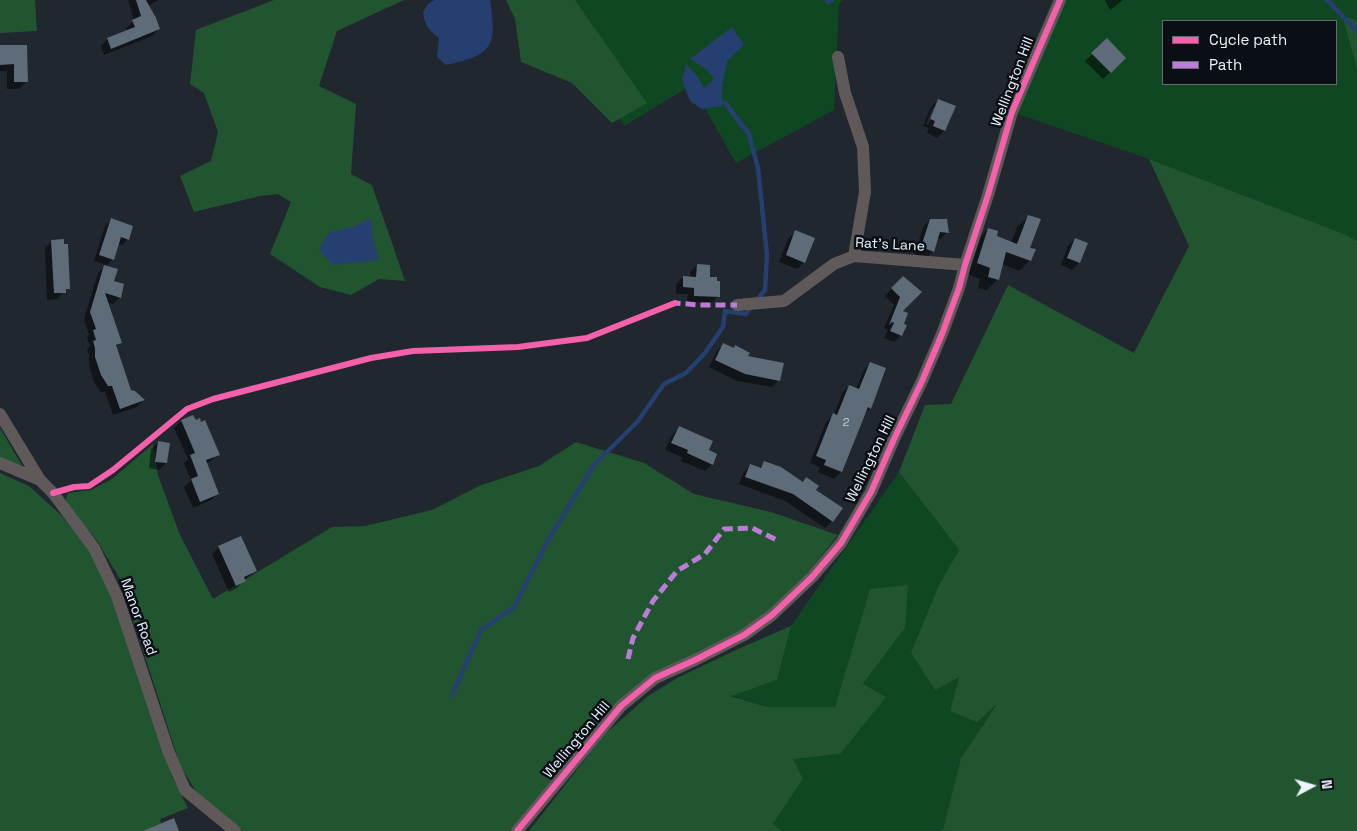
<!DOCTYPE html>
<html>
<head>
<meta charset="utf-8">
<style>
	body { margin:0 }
	#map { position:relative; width:1357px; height:831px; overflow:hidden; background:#20272e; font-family:"Space Grotesk",sans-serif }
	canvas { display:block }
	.legend { position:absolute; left:1162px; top:20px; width:175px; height:65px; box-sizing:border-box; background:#0a0f15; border:1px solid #646b72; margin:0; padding:6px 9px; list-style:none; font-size:15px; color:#ecf4fe }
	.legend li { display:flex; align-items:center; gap:10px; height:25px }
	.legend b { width:25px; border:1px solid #646b72 }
	.north { position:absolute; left:1287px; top:761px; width:50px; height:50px; -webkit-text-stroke:4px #0a0f15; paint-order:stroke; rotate:84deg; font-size:14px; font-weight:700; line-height:20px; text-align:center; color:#ecf4fe }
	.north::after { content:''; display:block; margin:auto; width:18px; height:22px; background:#ecf4fe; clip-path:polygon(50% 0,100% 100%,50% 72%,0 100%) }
</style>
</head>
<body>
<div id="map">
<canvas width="1357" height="831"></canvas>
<ul class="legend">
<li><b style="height:6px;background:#f560ab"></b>Cycle path</li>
<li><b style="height:6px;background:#bd7bd9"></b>Path</li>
</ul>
<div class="north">N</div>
</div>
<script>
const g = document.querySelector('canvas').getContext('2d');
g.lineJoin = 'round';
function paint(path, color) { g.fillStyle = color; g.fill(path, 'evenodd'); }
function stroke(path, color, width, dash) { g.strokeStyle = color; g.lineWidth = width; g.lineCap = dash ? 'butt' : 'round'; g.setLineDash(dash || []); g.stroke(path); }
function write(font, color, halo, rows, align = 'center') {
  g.font = font + ' "Space Grotesk",sans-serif'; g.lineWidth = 5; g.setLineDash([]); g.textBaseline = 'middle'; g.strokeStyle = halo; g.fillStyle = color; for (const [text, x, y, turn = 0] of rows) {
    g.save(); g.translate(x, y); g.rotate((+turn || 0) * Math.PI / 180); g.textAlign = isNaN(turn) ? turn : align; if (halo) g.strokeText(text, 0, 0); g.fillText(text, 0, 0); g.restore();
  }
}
paint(new Path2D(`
	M560 0H843L839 4 834 110 736 163 692 85 624 126Z
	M1056 0H1357V241L1344 234 1149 159 1012 112ZM1163 21H1336V84H1163Z
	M899 472 959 550 939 585 959 676 950 711 998 702 961 758 943 829 939 831H782L773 824 803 779 792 759 886 698 863 684 905 628 870 590 835 707H767L730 695 777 680 791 626Z`), '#104723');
paint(new Path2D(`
	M0 0H35L37 31 0 33Z
	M274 0H404L337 31 319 86 356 104 351 174 372 185 405 281 379 279 351 295 320 287 270 254 291 202 278 194 260 196 194 212 180 176 211 161 218 132 204 93 190 84 196 30Z
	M506 0H575L647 103 612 123 572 83 521 62 515 19Z
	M1342 15 1357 21V69V68Z
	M1149 159 1344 234 1357 241V831H939L943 829 961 758 997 704 977 722 950 711 959 677 935 690 911 653 939 585 959 550 899 472 925 405 951 404 1008 285 1134 353 1189 246Z
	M0 428 23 467 0 459Z
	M576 442 644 463 694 494 771 512 838 535 799 584 768 614 741 632 639 685 602 718 511 831H242L215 812 195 790 180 765 120 579 98 542 67 505 66 498 68 493 91 490 112 479 153 444 158 475 180 535 213 599 332 527 365 526 432 510 479 486 539 466Z
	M0 473 29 486 62 516 101 564 152 720 173 779 188 808 160 819 164 831H0Z
	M908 585 905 628 863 684 886 697 840 754 793 759 803 779 773 824 782 831H529L605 734 648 696 677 678 738 649 791 626 777 680 731 696 767 707H835L870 589Z`), '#21552f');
paint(new Path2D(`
	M434 0H490C497 47 493 55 446 65L437 57 439 38C429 30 424 25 423 12L428 4Z
	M732 27 744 45 727 61 722 88V106L702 109 690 101 682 80 686 64 697 76 704 88 714 79 706 69 690 59Z
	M371 218 373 240 379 260 333 265 319 250 328 233 355 226Z`), '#253f70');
paint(new Path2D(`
	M128 0H158L148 6 159 29 152 36 104 55 101 46 108 39 128 31 126 28 134 21Z
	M1105 0H1122V1L1110 10Z
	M1107 40 1125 58 1103 79 1085 61Z
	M0 46H26V82L19 89H7V71H0Z
	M938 100 944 131 937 138 927 133 929 128 923 126 931 107ZM933 107H936L928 125 926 124Z
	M1028 217 1030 260 1019 271 1002 264 998 279 987 290 978 288 980 279 967 274 977 240 988 229 996 237 1011 243 1017 227Z
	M111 220 128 239 122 245 118 244 113 259 105 267 120 297 113 304 107 302 121 343 115 348 130 392 144 400 137 407 113 415 105 392H101L94 382 89 365V355L87 349 90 346 87 338 89 335 84 319 98 273 106 265 94 261 105 226Z
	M930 220 947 232 940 239H937L933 251 926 258 915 254 923 227Z
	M795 232 804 262 797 269 779 262 788 239Z
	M1075 239 1086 243 1079 263 1072 270 1061 265 1068 246Z
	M52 241 68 288 57 299 47 300 45 248Z
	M697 265 708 278 718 296 711 303 687 302 688 294H676V284L683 277 690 278V272Z
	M903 277 901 335 894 342 884 338 888 330 884 328 894 305 885 296Z
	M724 344 733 349 735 347 779 380 772 387 737 381 709 367 717 351Z
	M871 363 870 408 864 415 841 472 834 479 818 472 820 467 810 463 826 422 834 415 842 393 849 386 856 389 864 370Z
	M181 421 218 454 211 461 206 464 218 493 211 500 193 508 184 487 191 480 184 463 188 459 174 428Z
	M679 428 707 451 712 464 705 471 681 461 682 457 665 450 672 435Z
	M158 442 166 463 159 470 149 468 151 449Z
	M764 463 814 491 841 508 832 521 825 528 785 501 739 484 743 473 750 466 758 469Z
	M241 538 255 571 244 580 237 588 229 592 212 554 219 547Z`), '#0007');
stroke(new Path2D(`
	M827 0 828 2 832 0
	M1327 0 1357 31
	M725 103 749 134 758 168 767 255 765 290 756 301
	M452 695 481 630 514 607 547 542 594 465 638 421 664 384 686 373 705 353 723 327 725 311 746 314 752 306`), '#253f70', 4.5);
paint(new Path2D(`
	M136 0H146L156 18 160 29 111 49 107 38 135 27 132 20 141 16Z
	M1107 38 1126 58 1111 73 1091 53Z
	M0 45H27L28 82H14V64L0 65Z
	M938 99 956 106 945 131 933 126 935 121 930 119Z
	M1028 215 1041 219 1030 248 1036 249 1031 261 1006 252 999 280 988 277 990 268 977 263 988 228 998 231 997 236 1017 244Z
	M111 218 133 226 129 240 121 237 114 260 99 255Z
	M930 219H947L949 233 940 232 934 252 921 247Z
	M795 230 815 238 805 263 786 255Z
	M1075 238 1088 243 1080 263 1067 258Z
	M64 239V244H68L70 289H66V293H54L51 240Z
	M697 264 710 265V277H717V281H720V297L694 296V288L683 287V276L696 277Z
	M104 265 118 269 114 281 124 284 121 298 105 293 122 343 116 345 131 390 135 391 145 400 120 409 112 386H108L101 375 95 357V348L93 341 96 340 93 330 96 329 90 312Z
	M903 276 922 292 903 311 908 313 904 324 907 325 902 336 890 331 894 323 892 322 889 325 900 297 891 288Z
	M723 343 734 348 735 345 750 353 748 356 784 363 780 381 745 374 715 360Z
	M870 362 886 368 871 409 868 407 842 472 824 465 826 460 816 456 833 413 837 415 849 385 859 389Z
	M193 415 196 420 200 418 201 422 205 420 220 455 206 460 219 494 200 502 191 479 198 476 190 455 195 453 181 420Z
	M679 426 713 441 709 450 717 454 713 465 687 453 688 450 671 443Z
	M158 441 170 443 167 463 155 462Z
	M764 461 781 467 803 482 806 477 819 486 816 490 843 508 833 522 793 494 745 477 750 464 761 468Z
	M241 536 257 571 244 577 246 581 236 586 218 546Z
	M174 818 179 831H143Z`), '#5e6b78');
stroke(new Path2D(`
	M838 57 845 93 863 147 865 192 854 256
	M737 305 784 301 834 264 854 256 965 265
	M0 414 40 480 53 493 94 548 117 596 169 753 185 790 235 831
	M0 463 40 480
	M517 831 621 706 655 678 695 660 744 635 772 615 812 577 841 543 871 492 894 439 922 381 942 334 959 288 965 265 988 195 1012 112 1060 0`), '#60595a', 12);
stroke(new Path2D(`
	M671 305 675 303 700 305H737
	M628 659 633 638 653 601 677 571 705 554 724 529 752 528 779 541`), '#bd7bd9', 5, [10, 5]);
stroke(new Path2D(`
	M53 493 74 487 89 486 113 470 187 409 213 399 371 358 413 351 518 347 587 338 675 303
	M517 831 621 706 655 678 695 660 744 635 772 615 812 577 841 543 871 492 894 439 922 381 942 334 959 288 965 265 988 195 1012 112 1060 0`), '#f560ab', 6);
write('11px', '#c8d2dc', null, [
	["2",846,423]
]);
write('14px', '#ecf4fe', '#0a0f15', [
	["Wellington Hill",1013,82,-69],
	["Rat's Lane",890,245,3],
	["Wellington Hill",871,459,-64],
	["Manor Road",138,617,70],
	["Wellington Hill",577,740,-50]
]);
</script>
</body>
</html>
